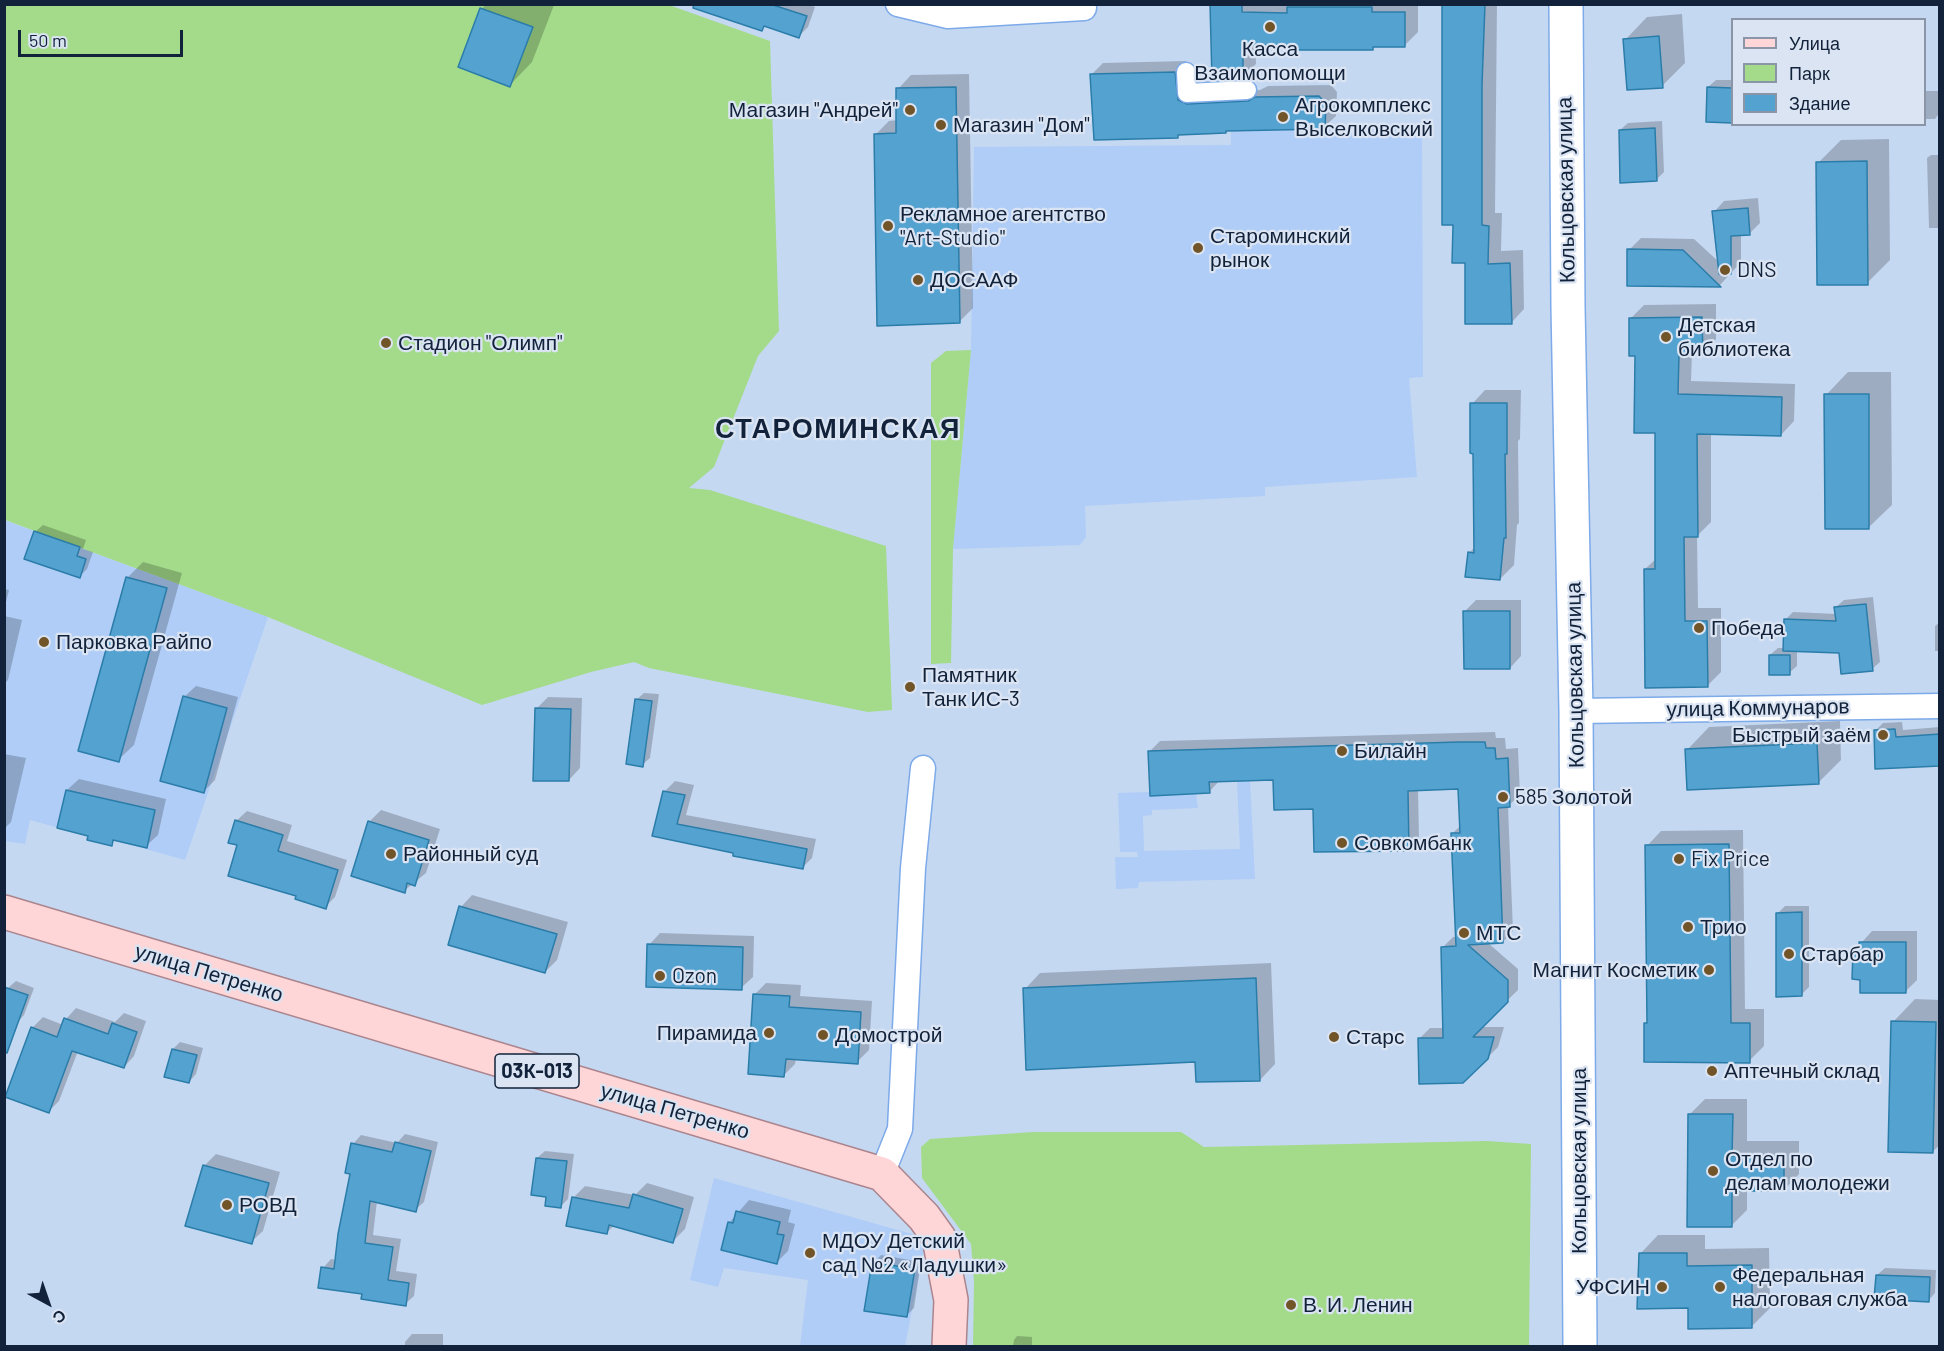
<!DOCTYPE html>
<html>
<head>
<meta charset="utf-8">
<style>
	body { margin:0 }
	#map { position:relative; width:1944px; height:1351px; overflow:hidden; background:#c5d8f2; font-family:Barlow,sans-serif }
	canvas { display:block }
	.frame { position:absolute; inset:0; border:6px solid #11223a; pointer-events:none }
	.legend { position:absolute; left:1731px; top:18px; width:195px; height:108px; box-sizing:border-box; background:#dbe4f2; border:2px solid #8a96a8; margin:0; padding:8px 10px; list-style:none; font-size:18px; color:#11223a }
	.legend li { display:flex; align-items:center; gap:12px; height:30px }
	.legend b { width:30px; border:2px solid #8a96a8 }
	.north { position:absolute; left:18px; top:1273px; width:60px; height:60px; -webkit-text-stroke:4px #dbe4f2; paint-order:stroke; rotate:140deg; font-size:16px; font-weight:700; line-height:24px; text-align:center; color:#11223a }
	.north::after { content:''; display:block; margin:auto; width:21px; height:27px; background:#11223a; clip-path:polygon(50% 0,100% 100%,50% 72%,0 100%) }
	.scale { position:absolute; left:18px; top:30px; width:165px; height:27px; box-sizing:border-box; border:3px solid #11223a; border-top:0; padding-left:8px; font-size:18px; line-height:21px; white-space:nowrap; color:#11223a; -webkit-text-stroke:4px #dbe4f2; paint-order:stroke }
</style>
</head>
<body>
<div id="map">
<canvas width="1944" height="1351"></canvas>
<div class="frame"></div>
<ul class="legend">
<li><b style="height:8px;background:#fed6d7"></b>Улица</li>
<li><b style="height:16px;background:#a3db8a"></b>Парк</li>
<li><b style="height:16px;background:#54a2d0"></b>Здание</li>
</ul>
<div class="north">С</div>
<div class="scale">50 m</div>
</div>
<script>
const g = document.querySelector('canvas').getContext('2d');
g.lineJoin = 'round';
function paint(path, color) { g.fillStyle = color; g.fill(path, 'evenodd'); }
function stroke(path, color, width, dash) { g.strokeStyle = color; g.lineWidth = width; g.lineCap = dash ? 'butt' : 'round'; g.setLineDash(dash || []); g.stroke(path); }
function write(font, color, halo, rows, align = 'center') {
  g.font = font + ' Barlow,sans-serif'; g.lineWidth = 4.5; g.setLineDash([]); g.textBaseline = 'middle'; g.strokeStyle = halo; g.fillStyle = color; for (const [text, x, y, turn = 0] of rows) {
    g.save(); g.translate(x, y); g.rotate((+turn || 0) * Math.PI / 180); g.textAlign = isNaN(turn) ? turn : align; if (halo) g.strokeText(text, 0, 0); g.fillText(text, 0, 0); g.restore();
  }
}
paint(new Path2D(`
	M1422 128 1423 377 1409 378 1417 477 1265 487V496L1085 506 1086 537 1080 545 953 549 971 350 974 147 1231 145V131Z
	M4 520 268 617 185 860 113 840 112 846 87 840 88 836 30 820 25 844 5 841Z
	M1237 781H1250L1255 879 1139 882 1138 888 1116 889 1115 857H1138L1137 852H1120L1118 793 1150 792 1151 796 1196 794 1198 808 1152 810V815L1143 816 1144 851 1240 849Z
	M714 1178 926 1238 905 1346H800L808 1280 724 1268 718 1287 690 1280Z`), '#afcdf7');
paint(new Path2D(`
	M4 5H669L770 41 779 331 758 356 714 467 689 488 710 490 886 546 892 710 868 712 649 668 634 662 591 672 482 705 268 617 5 520Z
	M971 350 953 549 951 663 931 664V363L946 351Z
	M1033 1132H1181L1204 1147 1487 1141 1531 1144 1529 1346H973L974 1282 971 1244 922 1178 921 1147 930 1139Z`), '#a3db8a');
paint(new Path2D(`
	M486 4 554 5 532 62 510 85 460 66 482 9Z
	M709 4H808L815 7 808 27 798 37 766 25 762 29Z
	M1211 4H1418V32L1405 45H1376L1373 49 1290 44H1255L1256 64 1242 77Z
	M1444 4H1497L1495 213H1502L1501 251 1523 250 1524 309 1511 323 1467 262 1454 224Z
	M1682 14 1685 63 1662 86 1625 40 1647 17Z
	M1186 61 1189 88 1200 93 1260 90 1268 86 1331 85 1337 92 1336 116 1324 127 1227 130 1180 133 1177 136 1092 74 1103 63Z
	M969 74 973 308 960 321 876 134 889 121 898 120V89L911 75Z
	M1716 80H1732V122L1708 121V87Z
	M1924 91H1938V115L1935 119H1924Z
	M1662 121 1664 172 1656 180 1620 130 1628 123Z
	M1889 139 1890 260 1867 283 1818 163 1841 140Z
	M1931 155H1940V228H1929L1927 158Z
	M1758 198 1760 223 1750 233 1741 234V262L1720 285 1628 284 1629 250 1641 238 1694 239 1719 262 1714 212 1724 201Z
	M1716 304V339L1702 353 1692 354 1691 381 1795 384 1794 421 1781 435 1711 433V522L1697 536 1698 608H1721V672L1707 686 1645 569 1657 558 1656 432 1637 355 1630 319 1644 305Z
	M1848 372H1891L1892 505 1869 527 1826 395Z
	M1485 390H1521L1520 439 1518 441 1519 523 1517 525 1514 565 1500 579 1469 553 1475 547V452L1472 404Z
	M43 525 86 540 83 549 93 552 87 569 79 577 35 532Z
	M143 562 182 573 134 745 118 760 80 750 128 577Z
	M4 589 9 590 4 610Z
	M1873 597 1880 662 1872 669 1840 651 1797 650V666L1789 673 1770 655 1778 648H1784L1785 620 1793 612 1837 614 1836 607 1844 600Z
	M1476 600H1521V656L1510 668 1465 611Z
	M4 616 22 620 8 680 4 684Z
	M1940 622V651H1935V626Z
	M196 686 238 697 215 780 204 791 184 697Z
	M644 693 659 694 650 758 642 765 636 700Z
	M548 697 582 698 580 768 569 780 536 709Z
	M1840 721 1841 760 1819 782 1687 750 1709 727Z
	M1902 722 1903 730 1940 727V765L1875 731 1883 723Z
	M1495 732 1496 738H1505L1506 749 1518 748 1520 795 1508 806 1513 931 1503 942 1488 943 1518 969V990L1480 1027H1504L1498 1047 1487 1058 1419 1039 1430 1028H1444L1443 947 1453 937H1457L1452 834 1461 825 1459 787 1418 789 1419 839 1408 850 1315 807 1274 778 1220 780 1209 792 1149 752 1160 741Z
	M4 754 26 758 11 822 4 829Z
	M79 779 166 799 158 835 146 846 116 839 111 844 90 835 67 790Z
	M675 781 694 785 686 815 816 839 812 858 802 868 654 835 665 791Z
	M381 810 440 829 426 873 404 891 369 822Z
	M247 811 292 825 287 841 347 860 335 897 325 907 298 895 239 844 236 821Z
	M1743 830 1745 1009H1764V1046L1749 1061 1645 1024 1648 1021 1647 846 1661 831Z
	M472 895 568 922 557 960 545 972 461 907Z
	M1785 906H1809V987L1801 995 1778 913Z
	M1872 931H1917V980L1905 992 1862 979 1854 951Z
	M660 933 754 936 753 977 741 988 649 945Z
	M1271 963 1275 1064 1260 1080 1025 989 1040 973Z
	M16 981 34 988 24 1015 17 1023 8 988Z
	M766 983 801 985 800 996 872 1001 869 1050 857 1062 796 1058 795 1064 784 1075 755 994Z
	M1915 999 1940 1000V1145L1932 1152 1893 1022Z
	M76 1008 115 1022 124 1013 146 1021 134 1056 124 1067 78 1051 59 1101 48 1112 32 1028 43 1017 63 1025 66 1019Z
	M180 1042 203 1048 196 1074 189 1082 173 1049Z
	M1705 1099H1747V1141H1799V1174L1784 1190H1747V1210L1731 1226 1689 1115Z
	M405 1134 438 1142 424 1202 415 1210 377 1201 373 1235 401 1239 396 1271 417 1274 414 1296 405 1304 364 1292 323 1268 331 1259 336 1260 352 1173 353 1144 361 1135 397 1143Z
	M545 1151 574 1154 568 1199 561 1206 547 1195 537 1158Z
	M216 1154 280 1172 263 1231 251 1242 204 1166Z
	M647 1183 694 1197 685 1229 673 1241 615 1225 607 1232 573 1198 585 1186 635 1195Z
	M749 1200 791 1210 788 1222 795 1224 788 1251 777 1262 729 1223Z
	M1658 1235H1705V1249L1769 1248 1770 1308 1752 1326 1689 1306 1640 1254Z
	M881 1255 921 1262 914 1308 906 1316 874 1263Z
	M1885 1268 1936 1270 1935 1293 1928 1301 1877 1275Z
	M412 1334H443V1346H405V1342Z
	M1017 1336 1032 1337V1346H1013L1014 1340Z`), '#0003');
const building = new Path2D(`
	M694 4H770L807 16 799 38 764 26 762 31 693 8Z
	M1210 4H1242V12L1287 13V7H1372V12H1405V47H1373V50H1289V45H1243V79L1212 80Z
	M1442 4H1485L1482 85V225L1489 226 1488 264 1510 263 1512 324H1465V263H1452L1453 225H1442Z
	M480 8 533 27 510 87 458 67Z
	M1659 36 1663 88 1627 90 1623 39Z
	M1175 72 1178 100 1187 104 1248 101 1255 97 1319 96 1326 104 1325 129 1226 131V133L1178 135V138L1094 140 1090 74Z
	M956 87 960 323 877 326 874 134 896 133V88Z
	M1707 87 1732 88V123L1706 122Z
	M1655 128 1657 181 1620 183 1619 130Z
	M1867 161 1868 285H1817L1816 162Z
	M1748 208 1750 235 1731 236V274H1719L1712 211Z
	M1627 249 1683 250 1721 287 1627 286Z
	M1702 317 1703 355H1679L1678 394 1782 397 1781 436 1697 434 1698 537H1684L1685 621H1707L1708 687 1645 688 1644 569H1655V433H1634L1635 356H1629V318Z
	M1824 394H1869V529H1825Z
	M1470 403H1507V454H1505L1506 538H1504L1500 580 1465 577 1468 552 1474 553 1473 454 1470 453Z
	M34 531 80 547 77 556 86 559 80 578 24 559Z
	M126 577 167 588 119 762 78 751Z
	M1866 604 1873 671 1841 674 1839 653 1783 651 1784 619 1836 621 1834 607Z
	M1463 611H1510V669H1464Z
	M1769 655H1790V675H1769Z
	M183 696 227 708 204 793 160 781Z
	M635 699 652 701 643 767 626 764Z
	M535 708 571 709 569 781H533Z
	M1895 729 1896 737 1940 734V766L1875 769 1874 730Z
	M1459 742H1485L1486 748H1495L1496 759 1508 758 1510 807 1498 808 1503 943 1468 945 1508 980V1002L1473 1037H1494L1488 1059 1463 1083 1419 1084 1418 1038H1443L1441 947 1456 946 1451 833H1460L1458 789 1408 791 1409 851 1314 852 1313 809 1274 810 1273 780 1209 782 1210 793 1150 796 1148 751Z
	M1817 743 1819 784 1687 790 1685 749Z
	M66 790 155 810 147 848 113 840 112 846 87 840 88 836 57 828Z
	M663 791 685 795 677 824 807 849 803 869 733 856V853L652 836Z
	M235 820 283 835 278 851 338 870 326 909 295 899 296 896 228 876 237 845 228 843Z
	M368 821 429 840 415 886 407 883 405 893 351 876Z
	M1729 844 1731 1023H1750V1063L1644 1062V1023H1647L1645 845Z
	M459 906 557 934 545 973 448 945Z
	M1802 912V996L1776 997V913Z
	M1859 942H1906V993H1860V980L1852 979 1853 950H1860Z
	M647 944 743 947 742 990 646 987Z
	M1256 978 1260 1081 1196 1082 1195 1062 1026 1070 1023 988Z
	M4 987 28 995 7 1053 4 1052Z
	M753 994 790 996 789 1007 861 1012 858 1064 786 1059 784 1077 748 1074Z
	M64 1018 108 1034 112 1023 137 1032 124 1068 72 1051 49 1113 5 1097 31 1027 57 1037Z
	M1891 1021 1936 1022 1933 1153 1888 1152Z
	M172 1049 197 1055 189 1083 164 1077Z
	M1688 1114H1733L1732 1156H1784V1191H1732V1227H1687Z
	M395 1142 431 1151 416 1212 370 1201 365 1243 393 1247 388 1280 409 1283 406 1306 361 1299 362 1294 318 1288 321 1267 334 1269 338 1234 350 1174 345 1173 351 1143 392 1152Z
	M536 1158 567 1161 561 1208 545 1206 546 1197 531 1195Z
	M203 1165 269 1183 252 1244 185 1226Z
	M633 1194 683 1209 673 1243 609 1225 607 1234 566 1226 572 1197 629 1208Z
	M736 1211 780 1222 777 1234 784 1235 777 1264 721 1250 728 1222 733 1223Z
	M1639 1253H1687V1266L1752 1265V1328L1688 1329V1308L1637 1309Z
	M872 1262 915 1269 907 1317 864 1311Z
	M1876 1275 1930 1277 1929 1302 1874 1299Z`);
paint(building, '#54a2d0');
stroke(building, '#2b7da9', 1.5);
const pedestrian = new Path2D(`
	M1186 72 1187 93 1247 90`);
const minor = new Path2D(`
	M898 4 948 16 1084 8
	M1576 711 1940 706
	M882 1174 900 1129 913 868 923 768`);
const secondary = new Path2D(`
	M1566 4 1568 307 1576 711 1580 1346`);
const primary = new Path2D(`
	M4 912 882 1174 924 1217 939 1238 951 1300 949 1346`);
stroke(pedestrian, '#7daae8', 21);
stroke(minor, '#7daae8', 27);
stroke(secondary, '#7daae8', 36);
stroke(primary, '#ab858e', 36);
stroke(pedestrian, '#fff', 18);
stroke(minor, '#fff', 24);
stroke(secondary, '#fff', 33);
stroke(primary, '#fed6d7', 33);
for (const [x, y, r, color] of [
	[1270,27,6,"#715428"],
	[910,110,6,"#715428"],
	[1283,117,6,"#715428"],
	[941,125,6,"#715428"],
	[888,226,6,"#715428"],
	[1198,248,6,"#715428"],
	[1725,270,6,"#715428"],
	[918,280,6,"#715428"],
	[1666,337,6,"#715428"],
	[386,343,6,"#715428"],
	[1699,628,6,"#715428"],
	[44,642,6,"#715428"],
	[910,687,6,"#715428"],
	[1883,735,6,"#715428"],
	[1342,751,6,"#715428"],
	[1503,797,6,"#715428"],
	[1342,843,6,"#715428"],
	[391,854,6,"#715428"],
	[1679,859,6,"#715428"],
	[1688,927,6,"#715428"],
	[1464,933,6,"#715428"],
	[1789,954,6,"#715428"],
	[1709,970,6,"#715428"],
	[660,976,6,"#715428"],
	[769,1033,6,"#715428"],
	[823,1035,6,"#715428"],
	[1334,1037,6,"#715428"],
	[1712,1071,6,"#715428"],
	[1713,1171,6,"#715428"],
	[227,1205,6,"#715428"],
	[810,1253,6,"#715428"],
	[1662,1287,6,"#715428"],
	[1720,1287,6,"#715428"],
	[1291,1305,6,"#715428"]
]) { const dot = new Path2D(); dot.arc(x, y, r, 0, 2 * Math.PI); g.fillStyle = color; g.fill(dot); stroke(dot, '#dbe4f2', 2); }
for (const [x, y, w] of [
	[537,1071,84]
]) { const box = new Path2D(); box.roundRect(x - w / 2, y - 17, w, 34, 4.5); g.fillStyle = '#dbe4f2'; g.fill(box); stroke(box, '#11223a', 1.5); }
write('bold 20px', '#11223a', null, [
	["03К-013",537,1071]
]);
write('21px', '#11223a', '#dbe4f2', [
	["Касса",1270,49,"center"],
	["Взаимопомощи",1270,73,"center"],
	["Агрокомплекс",1295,105],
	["Выселковский",1295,129],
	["Магазин \"Андрей\"",898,110,"right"],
	["Магазин \"Дом\"",953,125],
	["Рекламное агентство",900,214],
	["\"Art-Studio\"",900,238],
	["Староминский",1210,236],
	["рынок",1210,260],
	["DNS",1737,270],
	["ДОСААФ",930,280],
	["Детская",1678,325],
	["библиотека",1678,349],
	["Стадион \"Олимп\"",398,343],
	["Победа",1711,628],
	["Парковка Райпо",56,642],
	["Памятник",922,675],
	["Танк ИС-3",922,699],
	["Быстрый заём",1871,735,"right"],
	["Билайн",1354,751],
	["585 Золотой",1515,797],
	["Совкомбанк",1354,843],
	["Районный суд",403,854],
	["Fix Price",1691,859],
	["Трио",1700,927],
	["МТС",1476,933],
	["Старбар",1801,954],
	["Магнит Косметик",1697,970,"right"],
	["Ozon",672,976],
	["Пирамида",757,1033,"right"],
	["Домострой",835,1035],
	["Старс",1346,1037],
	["Аптечный склад",1724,1071],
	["Отдел по",1725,1159],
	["делам молодежи",1725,1183],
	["РОВД",239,1205],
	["МДОУ Детский",822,1241],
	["сад №2 «Ладушки»",822,1265],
	["Федеральная",1732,1275],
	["налоговая служба",1732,1299],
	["УФСИН",1650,1287,"right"],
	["В. И. Ленин",1303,1305]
], 'left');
write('21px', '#11223a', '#dbe4f2', [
	["Кольцовская улица",1566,190,-91],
	["Кольцовская улица",1575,675,-91],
	["улица Коммунаров",1758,708,-1],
	["улица Петренко",209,973,17],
	["улица Петренко",675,1111,16],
	["Кольцовская улица",1579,1161,-90]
]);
g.letterSpacing = '1.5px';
write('bold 27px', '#11223a', '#dbe4f2', [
	["СТАРОМИНСКАЯ",838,429]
]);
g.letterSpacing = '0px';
</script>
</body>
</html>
